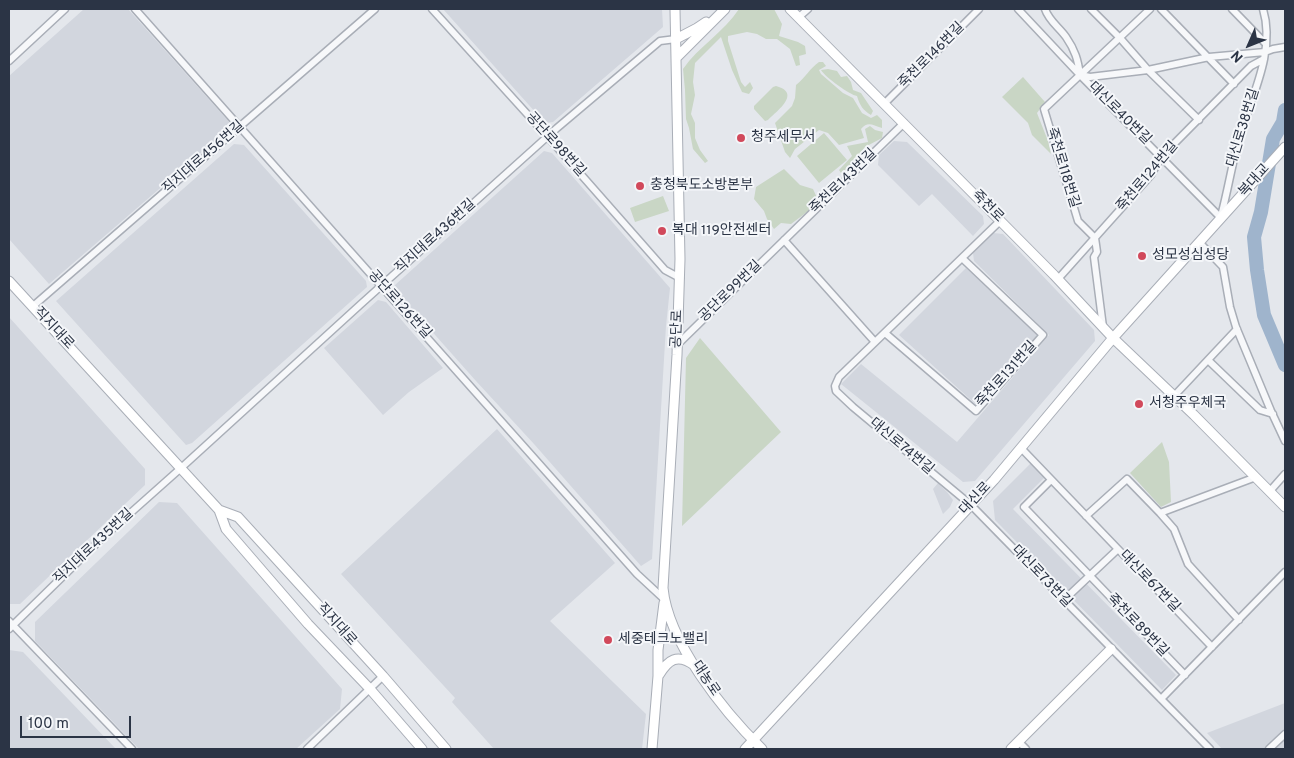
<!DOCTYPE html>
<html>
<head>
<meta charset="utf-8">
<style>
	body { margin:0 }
	#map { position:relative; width:1294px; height:758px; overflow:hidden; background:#e4e7ec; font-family:Overpass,sans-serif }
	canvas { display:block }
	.frame { position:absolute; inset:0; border:10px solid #2b3445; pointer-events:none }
	.north { position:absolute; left:1224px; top:20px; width:50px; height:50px; -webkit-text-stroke:4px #f4f6f9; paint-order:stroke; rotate:226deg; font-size:14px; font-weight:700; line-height:20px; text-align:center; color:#2b3445 }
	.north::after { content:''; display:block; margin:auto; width:18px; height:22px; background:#2b3445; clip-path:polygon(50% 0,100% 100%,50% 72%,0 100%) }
	.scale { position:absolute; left:20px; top:716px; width:111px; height:22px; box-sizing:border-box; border:2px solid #2b3445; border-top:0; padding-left:6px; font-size:15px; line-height:18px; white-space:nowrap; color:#2b3445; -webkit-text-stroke:4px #f4f6f9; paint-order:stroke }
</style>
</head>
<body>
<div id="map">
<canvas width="1294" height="758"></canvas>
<div class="frame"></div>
<div class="north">N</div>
<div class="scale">100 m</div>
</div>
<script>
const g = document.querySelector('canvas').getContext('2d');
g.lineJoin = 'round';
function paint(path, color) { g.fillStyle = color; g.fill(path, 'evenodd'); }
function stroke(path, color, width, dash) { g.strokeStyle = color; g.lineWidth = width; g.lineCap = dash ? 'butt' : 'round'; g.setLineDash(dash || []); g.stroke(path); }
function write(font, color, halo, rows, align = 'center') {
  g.font = font + ' Overpass,"Noto Sans KR",sans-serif'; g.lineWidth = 4; g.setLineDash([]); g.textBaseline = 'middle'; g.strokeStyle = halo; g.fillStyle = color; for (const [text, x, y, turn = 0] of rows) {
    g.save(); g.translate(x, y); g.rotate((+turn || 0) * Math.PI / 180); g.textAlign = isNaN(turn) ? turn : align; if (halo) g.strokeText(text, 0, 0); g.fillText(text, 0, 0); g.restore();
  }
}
paint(new Path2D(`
	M84 9H128L231 124 224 133 49 284 9 239V76Z
	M443 9H662L663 27 553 122 545 123Z
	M894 141 907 142 983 216 984 224 973 236 932 194 919 206 878 165 879 155Z
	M234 144 244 145 366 281 367 287 192 443 186 445 56 301Z
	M544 151 552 153 670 288 666 326 652 559 641 566 534 444 476 381 396 291 395 285Z
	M993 233 1003 234 1094 330 1095 341 975 481 963 482 841 384 861 364 957 442 1049 335 974 261 973 253Z
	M966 268 1041 337 981 409 899 335Z
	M378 300 386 302 443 368 409 392 383 415 324 348Z
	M9 317 145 469V485L20 604H9Z
	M497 429 615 563 550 621 646 714 642 749H494L452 702 455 698 341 574Z
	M1031 463 1045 477 1013 509 1176 675 1162 690 995 520 993 501Z
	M938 483 947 492 953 500 950 507 943 514 933 489Z
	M159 502 177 503 342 689 340 709 296 749H139L35 641V622Z
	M9 650 23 652 116 749H9Z
	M1285 703V749H1222L1207 733Z`), '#d2d6de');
paint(new Path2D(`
	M739 9H774L782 24 779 36 798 42 805 46 806 54 799 56 800 65 796 66 790 49 777 39H766L757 34 747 32 728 36V41L741 82 745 87 750 82 753 88 749 94 742 92 732 70 721 37 695 63 693 82 695 95 691 114 695 123V138L700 150 708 161 705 163 693 149 689 128 686 119 685 90 683 69C698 47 724 32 739 9Z
	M819 62H823L826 66 819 70 821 74 843 93 853 98 862 113 871 118 877 115 882 120V128C872 125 868 121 861 129L864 138 839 145 828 133 819 130 795 149 790 158 785 152 775 123 792 106 795 98 796 85C805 78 810 68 819 62Z
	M828 69 837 71 841 77 847 76 851 82 853 90 861 93 873 111 871 115C863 110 860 106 857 96 850 95 825 77 821 70Z
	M1023 77 1045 102 1037 113 1048 141 1051 154 1032 135 1028 123 1002 97Z
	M776 86C802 93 777 111 768 120L765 121 754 109V106L773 87Z
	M870 126 875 130 883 132 882 138 865 147 858 157 856 163 841 173 839 170 852 156 847 146 868 142 865 129Z
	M824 133 847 160 819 183 797 156Z
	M784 169 800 185 813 189 818 200 815 206 791 224 781 223 774 229 767 219 764 211 754 199 756 187Z
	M663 196 669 211 635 222 630 208Z
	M700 338 781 432 682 526 686 358Z
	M1162 442 1169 462 1171 502 1161 507 1130 473Z`), '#c9d6c5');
stroke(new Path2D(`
	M1285 110 1283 122 1273 139 1261 212 1254 237 1257 270 1264 315 1285 365`), '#9fb4cc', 14);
const street = new Path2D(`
	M135 9 637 574 664 599
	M432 9 548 137 665 270 680 278
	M1018 9 1080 75 1221 218
	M1045 9C1049 21 1059 27 1066 37 1075 50 1078 60 1080 75L1090 77 1148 70
	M1091 9 1120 38 1148 70
	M1161 9 1234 84
	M1232 9 1266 44
	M799 17 808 9
	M9 61 65 9
	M884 104 979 9
	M1199 120 1148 70 1209 57 1265 52 1273 49 1285 47
	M1221 216C1228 190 1232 164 1239 138 1251 97 1276 52 1263 9
	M1000 221 839 377 835 386 836 391 853 407 971 505 1210 749
	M784 240 875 342
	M1199 242 1223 267 1230 307 1236 327 1271 411 1285 441
	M1058 279 1151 175 1161 157 1251 66 1264 59
	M32 307 375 9
	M1103 327 1094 257 1097 252 1095 238 1078 221 1044 109 1150 9
	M885 333 976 411 1043 335 962 258
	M677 345 904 123
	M1208 360 1260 410 1273 414
	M1174 396 1237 329
	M1021 448 1212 647
	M1051 480 1024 507 1185 675
	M1270 491 1285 474
	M1160 513 1256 477
	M1086 516 1127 479 1160 513 1174 529 1188 564 1239 620
	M1064 600 1118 549
	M9 621 132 749
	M9 629 99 541 181 468 361 304 557 128 660 41 676 39
	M1161 699 1285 572
	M1018 741 1026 749
	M307 749 383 676
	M1269 749 1285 734`);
const secondary = new Path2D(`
	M675 9 680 259 677 355 663 588C668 642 724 712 762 749
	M790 9 1054 275 1113 338 1194 415 1285 507
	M676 39 697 28 706 22
	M676 58 725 9
	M9 281 219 510 226 529 308 624 370 689 422 749
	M219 510 238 517 383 676 446 749
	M659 675C668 660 677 653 694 665
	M652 749 658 676V650L664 603
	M745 749 994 480 1113 338 1285 147
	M1011 749 1111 649`);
stroke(street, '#a9aeb7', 9);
stroke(secondary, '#a9aeb7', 11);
stroke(street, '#f7f8fa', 6);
stroke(secondary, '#fff', 9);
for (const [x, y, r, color] of [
	[741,138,5,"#d1495b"],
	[640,186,5,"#d1495b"],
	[662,231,5,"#d1495b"],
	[1142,256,5,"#d1495b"],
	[1139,404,5,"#d1495b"],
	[608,640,5,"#d1495b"]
]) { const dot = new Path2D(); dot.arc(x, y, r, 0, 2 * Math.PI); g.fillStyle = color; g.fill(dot); stroke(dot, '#f4f6f9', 2); }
write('14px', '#2b3445', '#f4f6f9', [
	["죽천로146번길",932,56,-45],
	["대신로40번길",1119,114,45],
	["대신로38번길",1244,128,-73],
	["공단로98번길",555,145,48],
	["직지대로456번길",204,158,-41],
	["죽천로118번길",1062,168,73],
	["죽천로124번길",1148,177,-50],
	["복대교",1255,181,-48],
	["죽천로143번길",844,182,-44],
	["죽천로",987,207,45],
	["직지대로436번길",436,237,-42],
	["공단로99번길",731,292,-44],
	["공단로126번길",399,305,48],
	["직지대로",53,329,47],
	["공단로",678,329,-88],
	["죽천로131번길",1007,375,-48],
	["대신로74번길",901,447,40],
	["대신로",976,499,-47],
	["직지대로435번길",94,547,-43],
	["대신로73번길",1041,577,46],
	["대신로67번길",1149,582,46],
	["직지대로",336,625,48],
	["죽천로89번길",1137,626,46],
	["대농로",705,679,56]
]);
write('14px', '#2b3445', '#f4f6f9', [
	["청주세무서",751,138],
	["충청북도소방본부",650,186],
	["복대 119안전센터",672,231],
	["성모성심성당",1152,256],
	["서청주우체국",1149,404],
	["세중테크노밸리",618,640]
], 'left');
</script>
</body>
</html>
